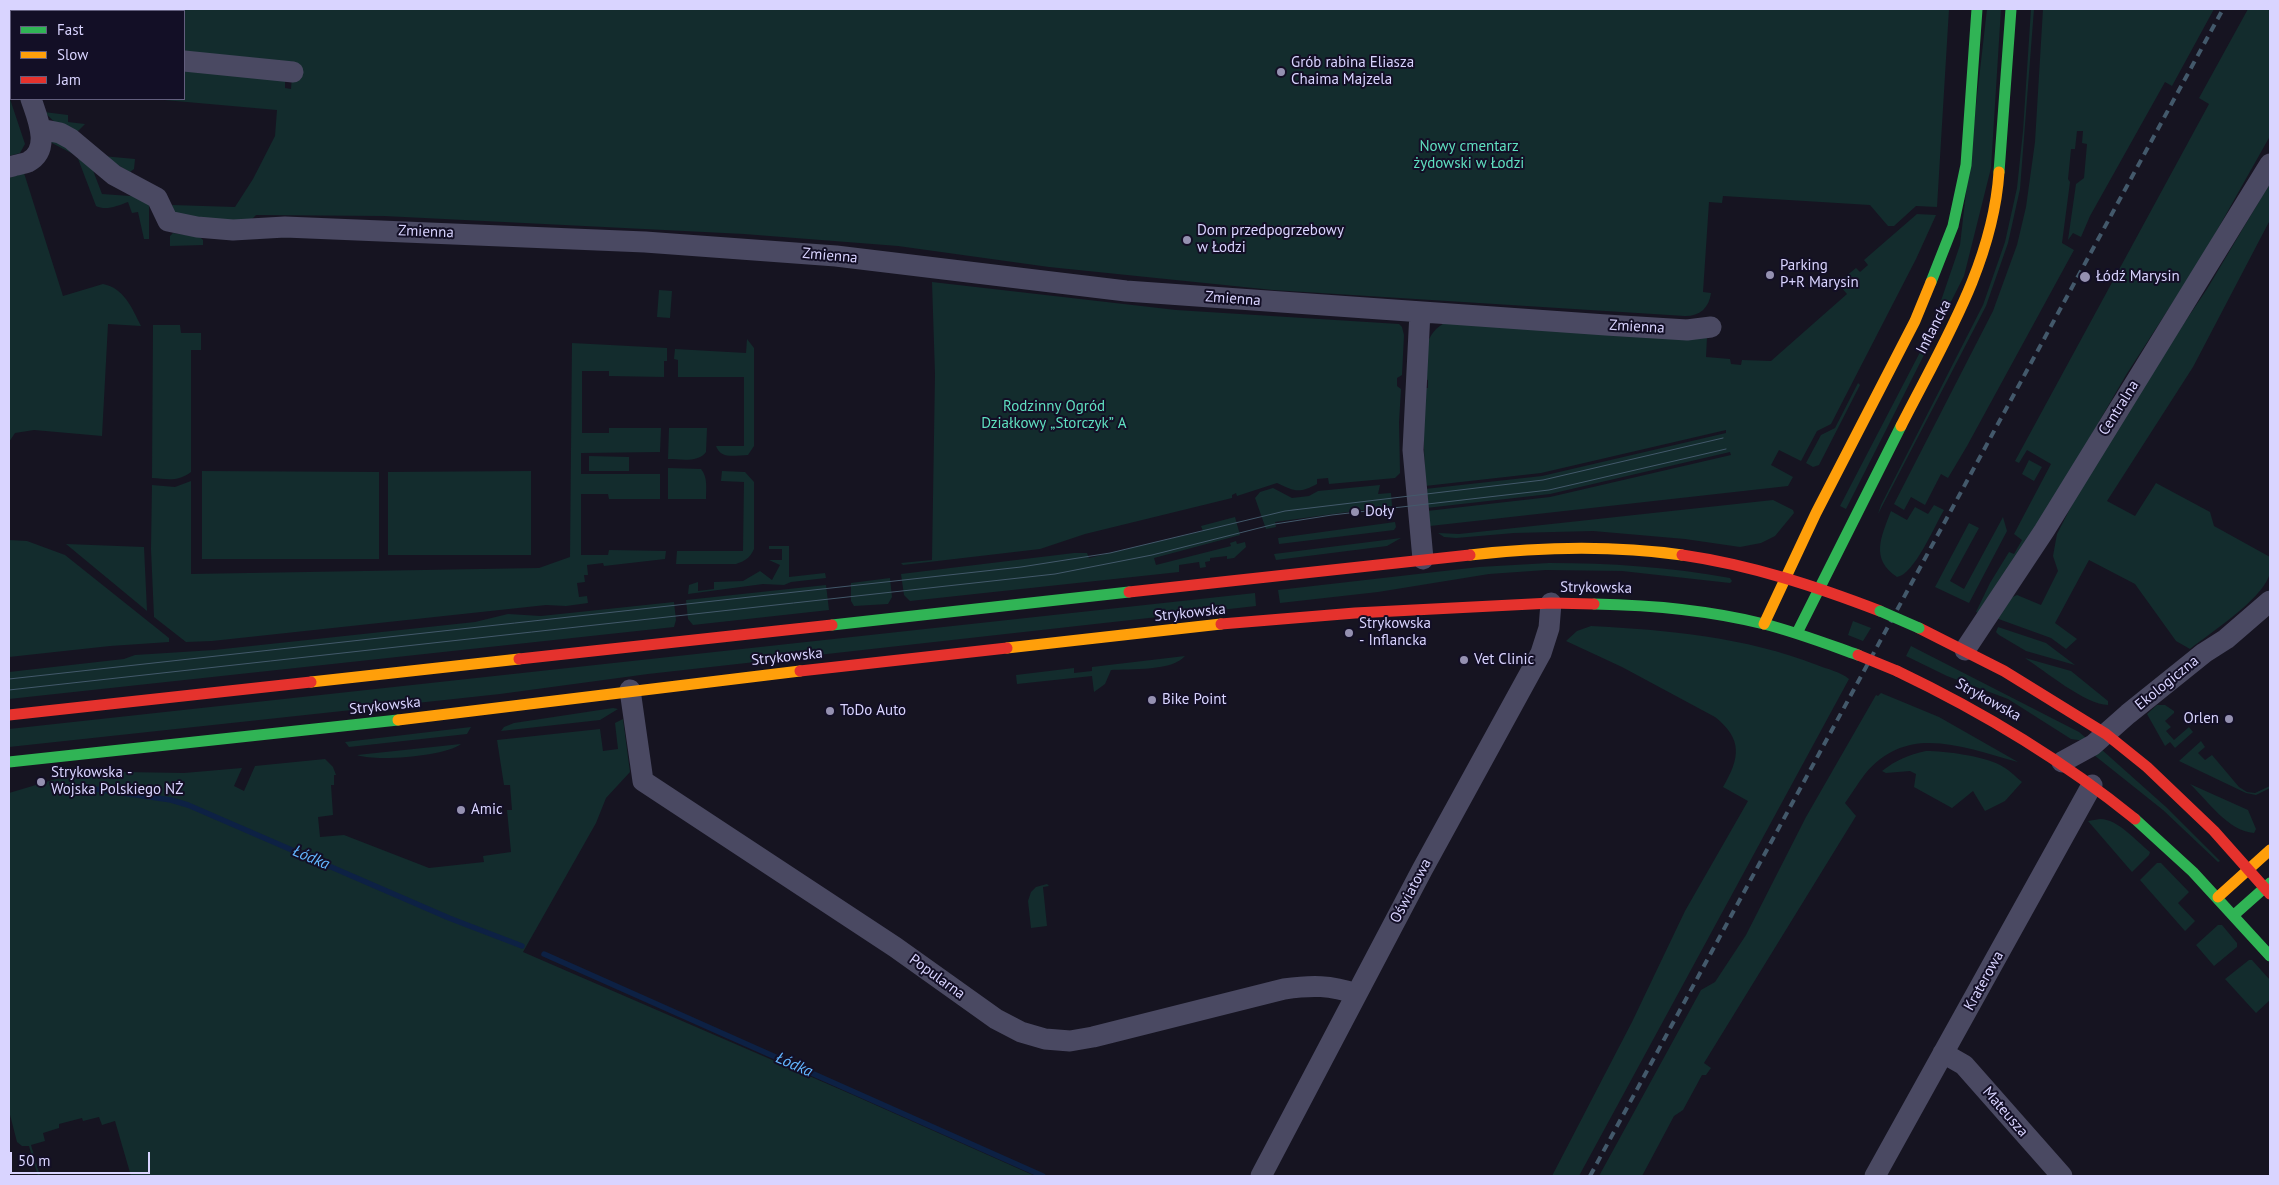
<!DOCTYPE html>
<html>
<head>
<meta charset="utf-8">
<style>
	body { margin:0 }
	#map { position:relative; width:2279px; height:1185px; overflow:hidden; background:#161421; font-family:"PT Sans",sans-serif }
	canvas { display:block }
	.frame { position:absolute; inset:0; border:10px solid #d9d4ff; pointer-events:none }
	.legend { position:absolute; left:10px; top:10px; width:175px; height:90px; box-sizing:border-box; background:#130f26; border:1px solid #625e7d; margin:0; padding:6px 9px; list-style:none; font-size:15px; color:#d9d4ff }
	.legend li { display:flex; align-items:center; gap:10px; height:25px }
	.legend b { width:25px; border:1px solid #625e7d }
	.scale { position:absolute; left:10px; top:1152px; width:140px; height:22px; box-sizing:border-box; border:2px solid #d9d4ff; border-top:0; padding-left:6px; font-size:15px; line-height:18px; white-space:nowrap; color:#d9d4ff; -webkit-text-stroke:4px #130f26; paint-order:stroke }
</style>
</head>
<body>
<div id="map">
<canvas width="2279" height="1185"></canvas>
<div class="frame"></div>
<ul class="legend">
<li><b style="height:6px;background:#30b455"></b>Fast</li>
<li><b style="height:6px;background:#ff9f0a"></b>Slow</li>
<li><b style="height:6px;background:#e5322d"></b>Jam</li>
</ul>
<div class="scale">50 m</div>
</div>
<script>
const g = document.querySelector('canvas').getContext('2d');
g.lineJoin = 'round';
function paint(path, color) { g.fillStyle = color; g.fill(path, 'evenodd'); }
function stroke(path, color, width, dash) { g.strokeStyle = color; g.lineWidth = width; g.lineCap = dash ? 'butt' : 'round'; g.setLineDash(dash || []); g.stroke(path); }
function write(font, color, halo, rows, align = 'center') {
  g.font = font + ' "PT Sans",sans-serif'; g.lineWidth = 4; g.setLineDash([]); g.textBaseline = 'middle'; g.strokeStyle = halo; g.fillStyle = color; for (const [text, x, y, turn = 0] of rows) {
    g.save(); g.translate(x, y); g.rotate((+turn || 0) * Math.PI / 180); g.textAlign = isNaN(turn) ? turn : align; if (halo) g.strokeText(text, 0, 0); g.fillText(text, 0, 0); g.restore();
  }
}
paint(new Path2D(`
	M25 9H1949L1937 207 1916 206 1894 226H1888L1870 205 1723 196 1722 203 1709 202 1703 292 1711 293C1709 308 1700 316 1685 316L1273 290 1049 267 898 246 744 234 384 216 256 215 248 223 215 222 174 213 172 205 235 207 253 179 275 136 277 110 153 99H184V69L285 78V88L291 89 293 62 184 52V11H26Z
	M1987 9H2001L1991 168 1964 276 1846 509 1840 506 1930 333 1960 245Z
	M2031 9H2034L2020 189 2008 243 1986 306 1878 514 1881 505 1983 305 2005 242 2017 188 2023 131Z
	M2043 9H2214L2172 86 2165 82 2090 216 2081 237 2073 233 2068 240 2076 184 2084 178 2087 144 2082 143 2083 131H2077L2075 149H2071L2068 179 2070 182 2062 243 2074 250 1967 446 1948 478 1941 474 1925 505 1911 497 1904 510 1894 504 1993 311 2017 245 2026 207 2035 142Z
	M2248 9H2270V136L2202 257 2126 375 2056 496 1981 614 1976 612 1990 583 2009 552 2014 554 2022 540 2014 534 2051 464 2027 450 2019 463 2015 461 2209 104 2199 98Z
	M9 96 25 144 20 153 9 156Z
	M44 112 68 115V122L85 124 78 131 62 129Z
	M49 136 89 160 102 194 144 197 149 202V239H144L138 212 132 213 128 202C117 206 106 211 96 206L77 156 50 142Z
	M102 156 135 159 134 169 130 172Z
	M24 173 63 296 103 284C124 288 132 308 141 326L108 324 102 436 34 430 15 433 9 442V178Z
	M2270 183V220L2193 367 2107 501 2135 516 2156 483 2210 512 2214 526 2270 557C2270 563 2271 571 2269 576 2261 600 2210 633 2190 649L2176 641 2135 584 2089 560 2055 623 2077 639 2066 649 2051 638 1993 617 2008 599 2017 595 2041 605 2058 571 2053 556 2057 534 2074 501 2125 411 2207 289Z
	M1917 214 1936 215 1916 259 1831 424 1817 431 1801 461 1779 450 1771 465 1793 477 1788 486 1430 526 1427 511 1550 497 1731 455 1730 452 1550 494 1426 508 1422 388H1428V380L1422 379C1426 356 1423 332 1447 322L1707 337 1706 357 1730 359 1731 364 1741 365 1742 360 1771 361 1847 294 1840 286V281L1856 268 1860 272 1868 265 1864 260ZM1726 430V433L1542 476 1425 489V486L1541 473Z
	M173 233 200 237 203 240V245L170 246V236Z
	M932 282 1176 310 1399 324 1402 327 1404 335 1402 375 1397 378V386L1401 389 1399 422 1400 473 1395 478 1329 484 1328 478 1317 479V484C1299 494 1294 491 1277 483L1237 496 1236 493 1232 495V498L1085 534 1040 549 903 565 901 563 932 560 935 374Z
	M659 290 672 291 670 318 657 317Z
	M153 325H180L181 333H201V350H191V472C178 482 167 479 152 478Z
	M747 339 754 348V446L748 455C736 455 721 460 716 446H744V377H678V360L674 359 675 349 746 353Z
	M572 343 667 348V361H664V377L609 376V371H582V433H609V428H661L660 452 581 453V474H660V499H609L608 494H581V555H608L609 550 666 551 665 559 604 566 603 563 587 565 588 575H584L585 582 577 583 579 597 587 596 588 603 566 606 546 605 212 641 186 642 154 617 151 549 152 485 175 487 191 481V574L539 568 570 557Z
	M1858 383 1860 385 1819 465 1813 467 1806 463 1821 435 1835 428Z
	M669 428H707L706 452C698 463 680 459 668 459Z
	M589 456 629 457V471H589Z
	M2029 460 2042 467 2034 481 2022 474Z
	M668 468 701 469C708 477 706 489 706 499H668Z
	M202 471 379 472V559H202Z
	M531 471V555H388V472Z
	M722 471 745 472 754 482V549C750 558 745 561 736 564H676L677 551H743L744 482 721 481Z
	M1380 485 1378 494 1391 493 1392 506 1275 522 1276 527 1266 529 1255 498 1260 492 1273 488 1292 498 1309 496 1318 491Z
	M1773 500 1793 510 1794 513 1775 536 1761 543 1740 547 1685 539 1593 531 1514 533 1456 538 1444 537 1438 533 1459 534Z
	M1934 505 1944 510C1935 525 1914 575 1897 577 1870 559 1881 537 1891 511L1907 520 1915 507 1928 514Z
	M1235 517 1240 535 1154 558 1156 565 1231 546 1230 543 1236 541 1237 544 1245 542 1246 547 1234 558 1227 559V556L1210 558V561L1205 562 1206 567 1200 568 1199 562 1179 565V572L910 601 904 595 901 574 1074 553H1087L1089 558 1203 531 1201 526Z
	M2003 517 2007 531 1969 603 1935 587 1969 523 1979 528 1950 581 1964 589Z
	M1395 522 1396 527 1394 530 1279 544 1278 538Z
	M1401 538 1387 546 1276 560 1274 554Z
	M9 540 27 541 65 555 169 638V642L110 646 9 657Z
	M66 544 144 547 147 611Z
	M769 546H789V577L825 573 826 578 791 582 784 585 763 584 688 594 689 585 698 582V591L714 589V582L743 581 760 571 772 580 780 565 769 560H782V549H769Z
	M1549 563C1610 563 1670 567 1730 578L1732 581 1730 583 1622 571 1546 570 1489 574 1378 592 1280 603 1278 590 1479 567Z
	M890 578 892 597 888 604 854 606 851 601V583Z
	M826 585 829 610 693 625 688 619 686 600Z
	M1255 593 1256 606 648 674 500 694 9 747V729Z
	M674 602 676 620 674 627 9 699V672L124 659 135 655 214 650 475 622 508 614 541 616Z
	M1853 621 1871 628 1863 641 1848 635Z
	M1591 626C1668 630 1745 637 1817 665 1827 669 1841 672 1849 679L1579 1176H1552L1632 1022 1685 911 1748 801 1723 787C1740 758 1743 739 1715 717L1622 667 1566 641 1577 631Z
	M1998 627 2046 643 2075 665 2026 651 1999 635 1996 632Z
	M1911 646 2079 732 2086 738 2085 741 2071 739 2008 699 1947 676 1906 656Z
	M1185 656C1173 671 1130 669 1111 670L1105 684 1094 692 1092 676 1017 684 1016 675 1074 668V673L1092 671V667Z
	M2025 658 2071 671 2108 701V705C2086 705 2045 671 2025 658Z
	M1881 693 1939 717 2018 762C1964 748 1908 722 1865 774 1858 783 1852 793 1845 803L1856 816 1704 1063 1711 1068 1706 1075H1702L1683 1110 1674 1116 1642 1176H1599L1701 990 1715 982 1746 935 1806 817 1876 695 1878 696Z
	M2157 705H2165L2174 711V713L2165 721 2171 727 2166 731 2174 740 2189 727 2193 732 2175 748 2170 742 2165 746 2147 714Z
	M613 708 618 709 600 720 501 731 504 727 514 723Z
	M623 719 630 772 606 798 596 823 523 952 853 1095 1035 1176H131L115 1121 102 1125 99 1117 83 1121 82 1118 59 1124V1128L43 1133 45 1141 31 1145 40 1176H38L29 1146H22L17 1142 9 1111V793L56 779 122 772 184 773 242 768 234 786 244 791 255 766 325 759 333 767 336 775H334V785H331L333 815 318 817 320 837 344 835 429 868 484 862 483 856 511 852 507 810H512L510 785H504L497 740 600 729 603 751 618 749 615 723Z
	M471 727 467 734 349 747 345 742Z
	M2201 741 2205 747 2198 753 2205 760 2212 755 2239 787 2247 792 2255 793 2270 786V788L2256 795 2246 793 2179 761Z
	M461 744C446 756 376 762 357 755Z
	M2101 749 2166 807 2220 861 2218 862 2163 810 2094 755Z
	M1926 751C1946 751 1982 756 2000 765 2008 769 2015 776 2022 782L2005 801 1985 811 1973 791 1952 808 1914 787 1916 774 1910 771 1886 773 1882 771C1896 760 1908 755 1926 751Z
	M2190 784 2248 810 2256 829 2254 833C2228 831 2208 801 2190 784Z
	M2100 819C2118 819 2136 841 2150 852L2149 855 2132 872 2088 821Z
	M2157 863H2161L2189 892 2178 903 2195 921 2185 931 2140 880Z
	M1047 884 1049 886 1043 887 1047 926 1031 928 1028 901 1031 892 1036 887Z
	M2218 925H2222L2237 943V947L2214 966 2196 945Z
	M2249 960H2252L2270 980V1000L2256 1013 2225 979Z`), '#132c2d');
stroke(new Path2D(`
	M95 789 171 800 188 805 449 918 522 946
	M544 954 1043 1176`), '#0d2144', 5.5);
stroke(new Path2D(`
	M9 24 11 32
	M184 61 293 72
	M40 129 60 133 71 139 114 175 157 198 168 221 197 227 233 230 285 227 645 242 836 256 1126 291 1606 325 1687 330 1711 327
	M9 167C15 165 23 164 28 162 52 150 37 117 31 99
	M1420 312 1413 450 1423 559
	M1965 650 2044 531 2270 164
	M630 690 643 781 895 947 996 1019 1021 1032 1045 1039 1070 1041 1093 1037 1284 989C1312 985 1330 985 1357 994
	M2062 762 2093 745 2128 714 2204 653 2226 639 2270 601
	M1943 1053 1964 1065 2062 1176
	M1261 1176 1422 870 1541 653 1549 628 1551 603
	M1875 1176 2092 785`), '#4a4962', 21);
stroke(new Path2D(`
	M1999 172 2011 9
	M1931 282 1953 226 1966 165 1977 9
	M1594 604C1652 605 1708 610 1764 624 1796 632 1827 644 1858 655
	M832 625 1129 592
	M1797 633 1901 426
	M9 762 398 720
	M2135 819 2193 872 2270 956
	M2234 915 2270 883`), '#30b455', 11);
stroke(new Path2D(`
	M1901 426C1942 345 1993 264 1999 172
	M1470 555C1540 547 1611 545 1682 555
	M1764 624 1816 513 1915 321 1931 282
	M1007 648 1221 624
	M311 682 519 659
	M398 720 800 671
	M2218 897 2270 850`), '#ff9f0a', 11);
stroke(new Path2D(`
	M1682 555C1751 565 1815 586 1880 611
	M1129 592 1470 555
	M1221 624 1355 613 1551 603 1594 604
	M1919 628 2004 671 2106 734 2147 767 2214 831 2270 894
	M519 659 832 625
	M800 671 1007 648
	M1897 671C1983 712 2061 759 2135 819
	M9 715 311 682`), '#e5322d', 11);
stroke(new Path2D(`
	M9 679 1021 567 1110 553 1285 511 1543 480 1723 438
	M9 690 1055 574 1152 555 1275 524 1332 515 1549 490 1726 449`), '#43596b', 1);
stroke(new Path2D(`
	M1590 1176 2223 9`), '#43596b', 4, [8, 6]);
stroke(new Path2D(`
	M1880 611 1919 628`), '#30b455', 11);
stroke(new Path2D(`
	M1858 655 1897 671`), '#e5322d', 11);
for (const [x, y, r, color] of [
	[1281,72,5,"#9591b1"],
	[1187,240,5,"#9591b1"],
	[1770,275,5,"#9591b1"],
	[2085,277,6,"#9591b1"],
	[1355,512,5,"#9591b1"],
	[1349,633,5,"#9591b1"],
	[1464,660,5,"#9591b1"],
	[1152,700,5,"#9591b1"],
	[830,711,5,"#9591b1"],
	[2229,719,5,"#9591b1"],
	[41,782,5,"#9591b1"],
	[461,810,5,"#9591b1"]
]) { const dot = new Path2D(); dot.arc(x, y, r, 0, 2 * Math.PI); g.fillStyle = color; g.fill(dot); stroke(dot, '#130f26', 2); }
write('15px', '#d9d4ff', '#130f26', [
	["Grób rabina Eliasza",1291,63],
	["Chaima Majzela",1291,80],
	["Dom przedpogrzebowy",1197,231],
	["w Łodzi",1197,248],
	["Parking",1780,266],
	["P+R Marysin",1780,283],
	["Łódź Marysin",2096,277],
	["Doły",1365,512],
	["Strykowska",1359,624],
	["- Inflancka",1359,641],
	["Vet Clinic",1474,660],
	["Bike Point",1162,700],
	["ToDo Auto",840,711],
	["Orlen",2219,719,"right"],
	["Strykowska -",51,773],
	["Wojska Polskiego NŻ",51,790],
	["Amic",471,810]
], 'left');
write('15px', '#5fe0c0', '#130f26', [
	["Nowy cmentarz",1469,147],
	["żydowski w Łodzi",1469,164],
	["Rodzinny Ogród",1054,407],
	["Działkowy „Storczyk” A",1054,424]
]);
write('15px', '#d9d4ff', '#130f26', [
	["Zmienna",426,232,2],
	["Zmienna",830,256,5],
	["Zmienna",1233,299,4],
	["Zmienna",1637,327,3],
	["Inflancka",1934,327,-63],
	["Centralna",2119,408,-58],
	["Strykowska",1596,588,1],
	["Strykowska",1190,613,-6],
	["Strykowska",787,657,-6],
	["Ekologiczna",2167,683,-39],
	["Strykowska",1988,700,29],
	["Strykowska",385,706,-6],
	["Oświatowa",1411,891,-62],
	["Popularna",937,977,36],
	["Kraterowa",1984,981,-61],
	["Mateusza",2005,1112,49]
]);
write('italic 16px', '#62b6ff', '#130f26', [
	["Łódka",311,858,23],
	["Łódka",794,1065,24]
]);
</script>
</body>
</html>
